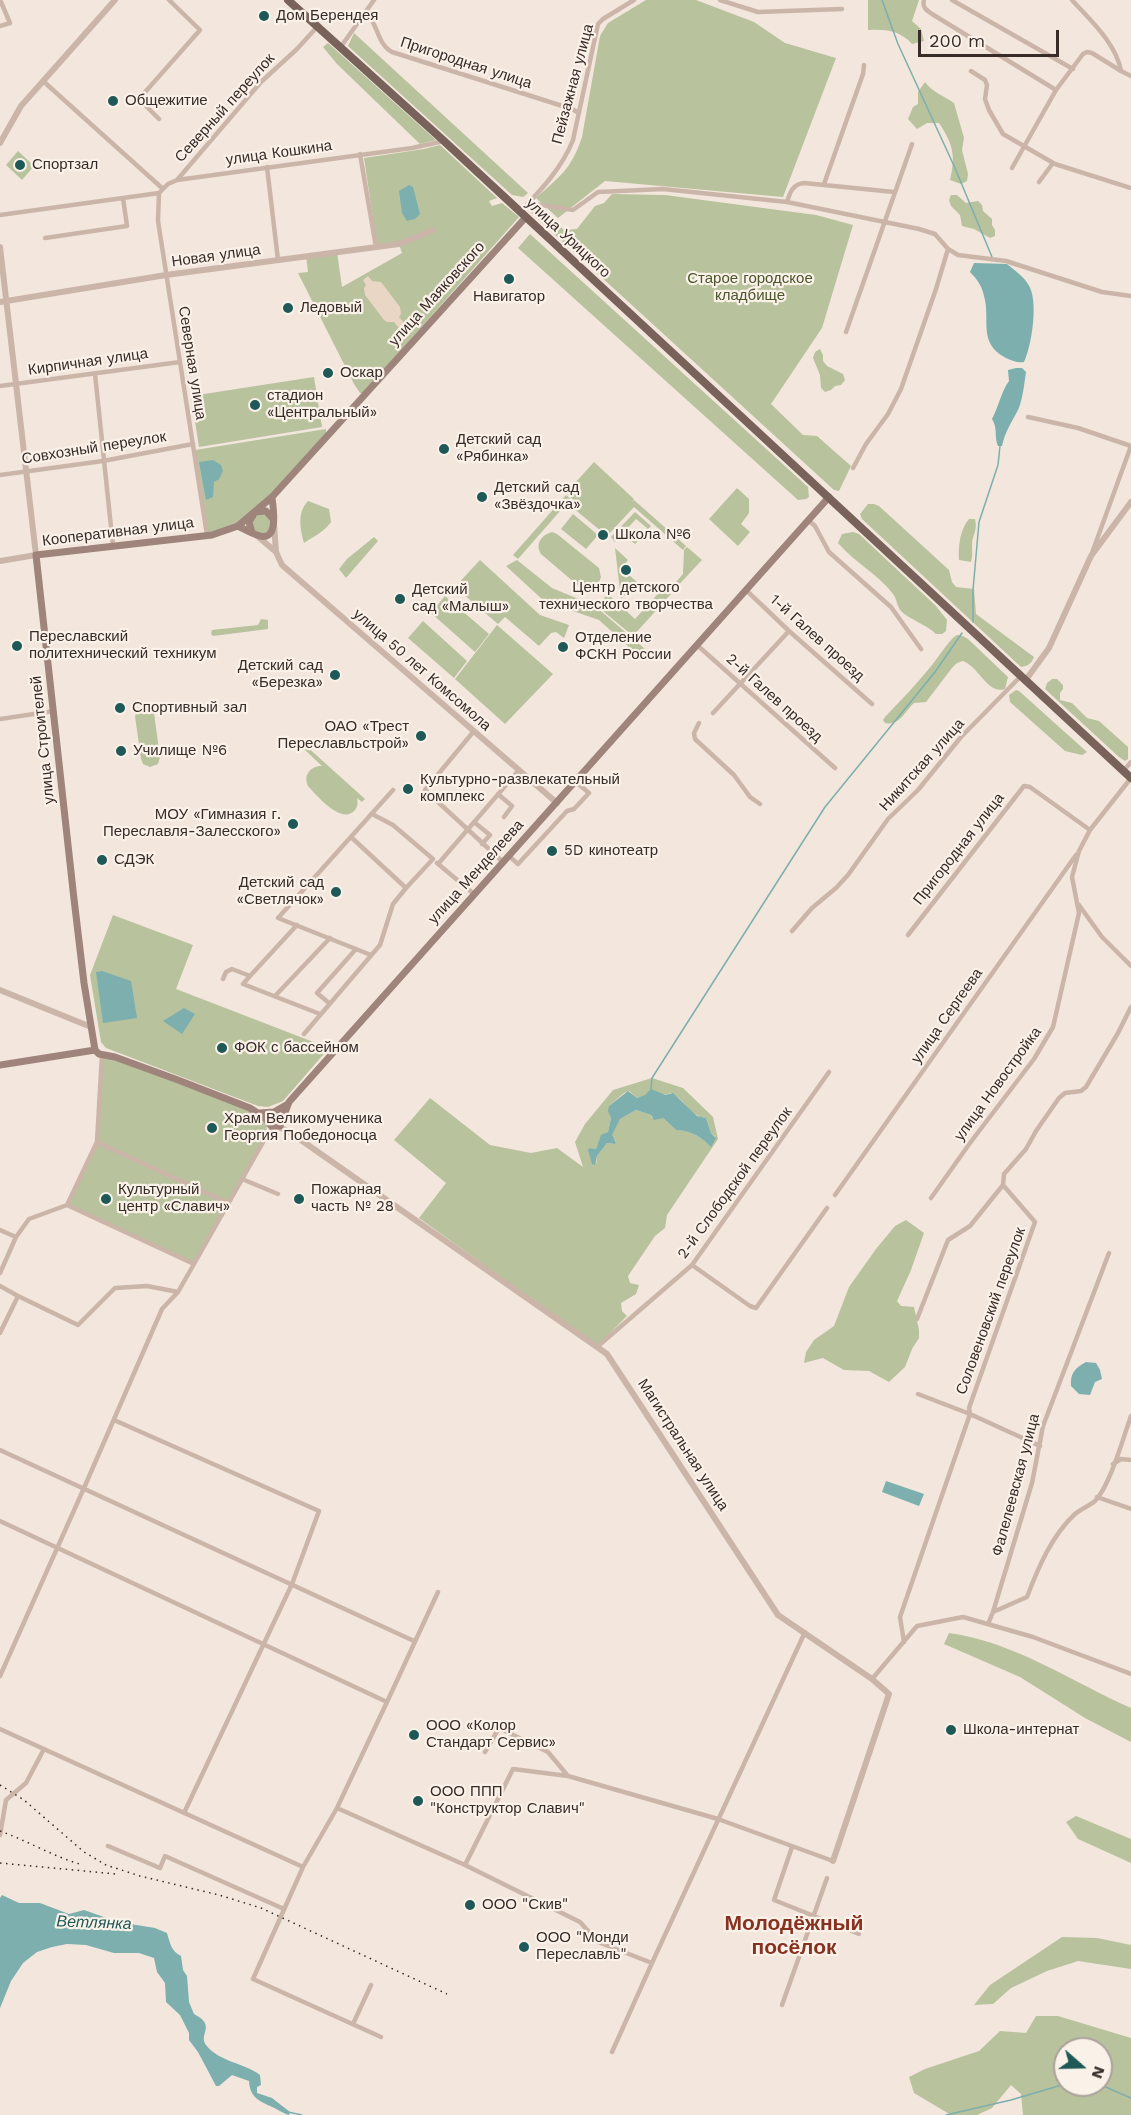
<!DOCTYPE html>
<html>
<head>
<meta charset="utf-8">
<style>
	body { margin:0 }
	#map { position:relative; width:1131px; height:2115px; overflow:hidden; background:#f2e6dd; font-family:"Work Sans",sans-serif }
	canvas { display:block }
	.north { position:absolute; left:1053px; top:2037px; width:60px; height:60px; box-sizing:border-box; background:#faf1e9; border:2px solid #aca29c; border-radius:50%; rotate:110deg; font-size:16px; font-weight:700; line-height:24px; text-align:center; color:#382c29 }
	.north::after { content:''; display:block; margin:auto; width:21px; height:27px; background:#1e5958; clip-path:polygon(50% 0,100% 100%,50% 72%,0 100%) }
	.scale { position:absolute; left:918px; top:30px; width:141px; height:27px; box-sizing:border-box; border:3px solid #382c29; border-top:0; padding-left:8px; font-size:18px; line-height:21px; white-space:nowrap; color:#382c29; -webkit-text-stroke:4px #faf1e9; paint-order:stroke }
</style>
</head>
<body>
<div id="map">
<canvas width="1131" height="2115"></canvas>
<div class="north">N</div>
<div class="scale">200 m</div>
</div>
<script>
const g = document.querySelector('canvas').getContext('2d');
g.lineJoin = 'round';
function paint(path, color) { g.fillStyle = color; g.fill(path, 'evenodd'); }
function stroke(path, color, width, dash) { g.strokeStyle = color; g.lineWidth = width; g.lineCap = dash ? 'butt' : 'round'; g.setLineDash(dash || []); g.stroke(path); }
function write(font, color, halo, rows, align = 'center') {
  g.font = font + ' "Work Sans",sans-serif'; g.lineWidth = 4.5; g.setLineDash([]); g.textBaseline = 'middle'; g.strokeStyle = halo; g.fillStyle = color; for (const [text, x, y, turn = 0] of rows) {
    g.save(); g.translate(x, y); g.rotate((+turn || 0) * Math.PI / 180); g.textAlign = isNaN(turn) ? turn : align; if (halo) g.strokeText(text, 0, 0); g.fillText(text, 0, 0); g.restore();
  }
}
paint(new Path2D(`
	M646 0H696L754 22 785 43 836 58 783 197 605 181 558 218 536 198C560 176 571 170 582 137L600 36 608 23Z
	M868 0H919L912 21 921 29 924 41 912 44C900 30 885 29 868 30Z
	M354 33 528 193 523 197 512 195 348 46Z
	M328 43 436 140 420 144 337 64 323 47Z
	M925 82C933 93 943 95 954 103L964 138 962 150 968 174 967 181 961 184 950 180C956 156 953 144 939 123H927L917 129 908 119 913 107 918 104V92Z
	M440 145 497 198 489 201 492 206 502 203 519 217 363 393H360L354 384 298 273 308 272 306 256 337 252 342 287 402 253 399 244 377 246 364 158 424 149Z
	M18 151 34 166 22 180 6 165Z
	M612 194 665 195 816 215 853 225 822 328 771 404 803 435 817 436 851 466 839 491 834 490 528 210C544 201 554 220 564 230L577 229 595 206 604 203Z
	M951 195H957L966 203 978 201 982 205 983 211 992 219V225L995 230V236L990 238 974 229 962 226 960 215 951 206 949 200Z
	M530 234 808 487 809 497 806 499 798 500 518 248Z
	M820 349 823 355V361L827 366 843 374 845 380 841 385 835 386 831 390 825 392 821 388 820 375 813 358 815 352Z
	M314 377 322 427 199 447 191 396Z
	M326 429V434L270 496 237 524 208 533 195 450Z
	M594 462 634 499 632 502 634 500 686 546 683 550 634 507 607 536 567 503 518 559 513 555 566 495 584 510 566 493Z
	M737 488 749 499V513L741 524 750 532 738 546 709 519Z
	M308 501 329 509 331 522C324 532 314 536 304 543 300 529 297 512 308 501Z
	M868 504H874L879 506 949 570 952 582 956 587 974 589 976 614 1034 657C1031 664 1028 666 1021 667L862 519 860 514Z
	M635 512 651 526 635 544 630 540 639 531 642 533 647 528 636 519 615 542 611 537Z
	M256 513 270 516 272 528 263 535 253 532 251 517Z
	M573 514 598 535 586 549 561 529Z
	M969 519H975C978 531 972 535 972 545 972 552 973 555 971 562L959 560C958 547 960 529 969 519Z
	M552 532 557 534 599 568 601 577C598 586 591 592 582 589L541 554C535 544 541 535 552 532Z
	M853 532 859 534 936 606 947 620 946 631 942 634H936C926 624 910 620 901 611 897 607 897 599 893 594 878 574 854 562 838 543L842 534Z
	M374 537 378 541 346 578 339 569 347 559Z
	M687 547 702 560 673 591 670 589 683 574 684 550Z
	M615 548 628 560 619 571 626 578 629 575 637 582 621 599Z
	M480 560 540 615 569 625 564 638 556 632 551 633 539 646 505 617 498 624 455 587Z
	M517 560 552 588 595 606 645 649 639 656 599 620 544 601 506 566Z
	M664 587 671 594 633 636 597 606 608 594 635 619Z
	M445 596 489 634 475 652 431 613Z
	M261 619 268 620V629L213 636 211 634 212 630 258 625Z
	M423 621 467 661 454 678 408 638Z
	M497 625 553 674 505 724 455 679Z
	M957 635 963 636 968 639 1008 677 1005 689C988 695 979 667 963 661L957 663 952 668 926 702 914 703C904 712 900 726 885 723L883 720 885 717C899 702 914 687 927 671 935 663 949 639 957 635Z
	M1052 679H1057L1063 685V689L1060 693V700L1072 703 1087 718 1099 721 1128 747V759L1125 761 1119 757 1045 689 1047 683Z
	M1016 690 1019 691 1087 752 1082 755 1065 751 1010 702 1009 695Z
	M145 706 151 708 154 713 160 757 158 764 150 767 143 764 141 759 135 716 138 708Z
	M305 745 365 799 362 802 357 798C358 803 358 807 354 811 341 824 317 796 308 786 303 774 311 766 322 766L303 748Z
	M113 915 193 945 176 989 329 1048 283 1101 268 1107 258 1106 106 1048 101 1042 90 975Z
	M102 1055 257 1113C266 1121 269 1124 265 1136L194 1264 67 1205 97 1142Z
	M652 1078 683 1088 713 1117 718 1139 667 1215 665 1228 655 1236 628 1276 630 1283 639 1285 636 1294 621 1303 622 1311 627 1316 597 1346 419 1218 446 1183 394 1140 430 1098 490 1145 531 1153 557 1148 583 1167 575 1142 585 1124 613 1090ZM629 1091 637 1098C648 1094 660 1097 671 1093 685 1099 690 1117 706 1118L711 1133 715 1136 709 1144C700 1137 687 1129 676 1130L663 1118H652L651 1115 636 1110 620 1119 611 1135 616 1141 615 1144 607 1143 597 1156 596 1164 590 1148 596 1149 601 1136 608 1132 611 1118 609 1106 624 1093Z
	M906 1220 924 1233 911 1270 897 1301 901 1306 914 1307 919 1330V1338L912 1349 905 1367 889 1382 869 1371 844 1370 823 1358 804 1363 806 1352 814 1340 834 1326 849 1287 876 1249 895 1226Z
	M949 1633C1015 1642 1072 1682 1131 1708V1742L1085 1718 1020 1677 944 1644Z
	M1076 1816 1131 1839V1863L1078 1839 1066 1822Z
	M1062 1937 1097 1938 1131 1945V1969L1078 1961 1047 1971 1011 1988 993 2004 974 2005 990 1985Z
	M1036 2016H1058L1131 2038V2115H1023L1021 2094 1011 2085 992 2108 977 2115H951L914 2093 909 2077 925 2069 979 2051 1000 2031 1026 2033ZM1065 2049H1101V2085H1065Z`), '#b8c29d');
paint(new Path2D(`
	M368 276 372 281 381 282 400 307 401 314 399 317 408 327 402 332 394 322H387L384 320 365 295 364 288 366 285 363 280Z`), '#ead6c4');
paint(new Path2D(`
	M409 185 413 187 420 214 415 219 407 221 402 213 399 191Z
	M974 263 1007 264C1014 270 1023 276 1028 284 1039 299 1032 345 1024 362 1017 363 1013 361 1006 358 977 343 991 320 984 296 982 286 977 279 970 272Z
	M1016 368H1022L1026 372C1024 384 1023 399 1018 410 1011 423 1005 432 1002 446H998C994 437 998 428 992 419 998 408 1002 390 1009 381L1008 370Z
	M213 460 221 465 223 471 219 479 214 482 213 497 206 500 199 462Z
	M102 971 131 981 137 1018 103 1023 96 972Z
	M184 1008 195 1014 182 1034 163 1021Z
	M651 1089 665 1095 673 1093 697 1116 706 1118 711 1133 716 1138 711 1147C704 1138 687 1129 676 1130L663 1118 654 1120 651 1115 636 1110 620 1119 612 1135 616 1142 615 1144 607 1143 597 1156 595 1165 592 1164 588 1150 590 1148 596 1149 601 1135 608 1132 611 1118 608 1111 609 1106 628 1091 637 1098 645 1095Z
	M1086 1362 1096 1363 1100 1370 1102 1379 1095 1382 1090 1395 1079 1394 1071 1386C1070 1373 1075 1368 1086 1362Z
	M886 1481 924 1494 919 1506 882 1492Z
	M2 1895 19 1903H40L69 1914 84 1910 118 1922 155 1928 167 1933C170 1943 171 1951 181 1956L183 1970 187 1976 189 2002 194 2014C217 2026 198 2034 206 2045 219 2062 245 2063 260 2075L261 2085 257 2087V2093L272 2098 290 2112 289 2115C282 2113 278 2109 270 2106 257 2100 250 2096 249 2081L232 2075 219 2086H216L198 2052 189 2040V2033L180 2015 166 2002 165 1983 157 1972 154 1958 139 1953H114L86 1945 67 1944 52 1947 37 1952 23 1963 11 1981 0 2008V1898Z`), '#7cafad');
stroke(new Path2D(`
	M882 0 898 44 955 168 992 257
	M973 622V590L979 522 998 465 1000 446
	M651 1089 652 1078 825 807 935 672 962 633
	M1101 2085 1131 2098
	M288 2112 302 2115
	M946 2115 1011 2100 1065 2084`), '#7cafad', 1.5);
stroke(new Path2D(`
	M720 0 758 12 842 9
	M924 0C922 7 926 10 932 14L1056 90
	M952 0 1073 69
	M366 12C378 24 377 44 392 52L572 109 579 113
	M0 26 10 23 1 2
	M340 48 374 0
	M971 71 985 80 987 85 985 99 989 110 1003 134 1055 164 1131 188
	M1121 71 1131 76
	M43 81 162 188
	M159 119 139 99 200 30 169 0
	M360 154 376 247
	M267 167 278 260
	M1012 168 1056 90 1083 54 1087 52 1092 53 1121 71C1116 43 1090 20 1072 0
	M177 180 261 82 297 49 317 27
	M1039 182 1053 163
	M824 184 863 74 864 65
	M159 193 158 221 207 535
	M787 202C790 192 793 184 804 183L894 192
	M529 203 573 210 598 192 663 189 787 202 919 229 935 234 948 249 958 255 1006 261 1102 292 1131 296
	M520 212C541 190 562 168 573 140L598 24 603 19 634 0
	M0 215 159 193 168 184 177 180 412 148 444 141
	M45 238 127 226 123 198
	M846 332 912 144
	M95 374 113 546
	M0 386 180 362
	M1028 417 1078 428 1131 446
	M853 468 866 444 888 414 901 389 936 289 948 249
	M0 475 103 461 193 444
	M808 520 815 526 829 552 891 607 921 649
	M1092 553 1131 446
	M746 590 789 631 872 704
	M697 645 835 768
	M713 713 789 631
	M0 719 54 711
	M699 723 694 733 695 739 734 775 750 797 760 804
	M474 731 425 790 503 862
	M1123 771 1131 762
	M498 794 512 806 504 817
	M474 822 490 835 482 844
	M351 837 406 888 433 859 393 825 372 814
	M509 856 518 864 567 811 574 809 589 793 576 782
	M437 863 474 894
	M438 864 519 770
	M1079 905 1102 937 1131 966
	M792 931 812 908 836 888 848 875 888 819 918 790 961 737 1020 677
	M908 935 1024 786 1030 787 1090 830
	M371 955 278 918 393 790
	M250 976 297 925
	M223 979 226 972 232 969 250 976 243 984 320 1014
	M275 996 330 938
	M329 1003 317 993 356 949
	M304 1034 380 945 393 904 406 888
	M102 1055 97 1142 67 1205 194 1264 266 1137 272 1129 277 1127
	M97 1142 228 1203
	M242 1179 278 1194
	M1003 1185 1004 1174 1026 1149 1036 1131 1059 1098 1065 1093 1081 1091 1086 1087 1118 1033 1131 1007
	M835 1195 1076 855
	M931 1198 970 1143 1034 1059 1053 1027 1079 913 1072 877 1079 851 1090 830 1131 778
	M0 1230 16 1237
	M692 1265 750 1306 756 1308 827 1208
	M0 1273 16 1237 29 1219 67 1205
	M0 1286 18 1296 0 1333
	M18 1296 78 1325 115 1288 147 1286 178 1292
	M917 1319 948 1240 970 1226 1003 1185 1035 1222 969 1408 970 1414 1040 1446
	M597 1347 692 1265 829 1072
	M114 1420 319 1511 292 1584 184 1813
	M0 1450 414 1641
	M1113 1464 1121 1459 1131 1460
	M1097 1497 1131 1509
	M0 1521 387 1702 337 1808 303 1867 253 1979 381 2037
	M993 1612 1027 1597C1038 1568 1052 1535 1075 1514 1081 1509 1089 1506 1095 1501 1110 1486 1123 1438 1131 1416
	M988 1624 993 1612 1032 1483 1043 1426 1109 1253
	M904 1642 900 1617 970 1414 918 1394
	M0 1676 84 1488 162 1309 178 1292 194 1264
	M872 1679 917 1626 963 1617 1033 1637 1131 1674
	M387 1702 438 1592
	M0 1729 303 1867
	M485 1752 499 1728 548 1752 568 1776
	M337 1808 465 1865 580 1922 598 1942 652 1963 805 1632
	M0 1835 6 1800 26 1783 44 1749
	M108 1846 160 1868 165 1856 284 1909
	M792 1847 774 1900 859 1934
	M465 1865 513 1769 568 1776 718 1819 833 1861
	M782 2005 827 1878
	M353 2024 371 1985
	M612 2052 652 1963`), '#cbb5a9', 4.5);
stroke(new Path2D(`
	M0 143 21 106 115 0
	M0 247 36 555 0 561
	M0 302 166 275 399 244 433 230
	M274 525 276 552 282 565 557 803
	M256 535 276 552
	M1025 681 1049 648 1091 556 1131 502
	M0 990 91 1027
	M278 1127 288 1131 607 1354 778 1615 872 1679 889 1694 833 1861`), '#cbb5a9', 6);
stroke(new Path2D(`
	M238 526C244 529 251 533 257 535 280 544 273 508 272 497
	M252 533 249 522 255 512 266 511 273 519
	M95 1050 84 983 74 899 36 555 212 535 238 526 272 497 526 217
	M0 1065 95 1050 99 1054 115 1057 178 1080 250 1108 265 1118 271 1126H280L289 1102 829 497
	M260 1113 274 1112 288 1104`), '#9e847a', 7);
stroke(new Path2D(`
	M288 0 444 141 1131 778`), '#79625a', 8);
stroke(new Path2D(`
	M0 1785 24 1800 84 1852 106 1865 140 1876 219 1895 261 1908 447 1994
	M0 1831C28 1841 54 1857 83 1865
	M0 1863 116 1874`), '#382c29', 1.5, [1.5, 4.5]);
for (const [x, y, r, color] of [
	[264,16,6,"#1e5958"],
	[113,101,6,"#1e5958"],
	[20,165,6,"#1e5958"],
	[509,279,6,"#1e5958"],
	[288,308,6,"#1e5958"],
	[328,373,6,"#1e5958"],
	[255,405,6,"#1e5958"],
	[444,449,6,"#1e5958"],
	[482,497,6,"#1e5958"],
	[603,535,6,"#1e5958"],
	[626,570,6,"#1e5958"],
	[400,599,6,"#1e5958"],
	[17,646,6,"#1e5958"],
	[563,647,6,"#1e5958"],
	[335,675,6,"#1e5958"],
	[120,708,6,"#1e5958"],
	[421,736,6,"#1e5958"],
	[121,751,6,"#1e5958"],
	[408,789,6,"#1e5958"],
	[293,824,6,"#1e5958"],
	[552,851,6,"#1e5958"],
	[102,860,6,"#1e5958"],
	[336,892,6,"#1e5958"],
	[222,1048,6,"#1e5958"],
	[212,1128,6,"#1e5958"],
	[106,1199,6,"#1e5958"],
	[299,1199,6,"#1e5958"],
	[951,1730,6,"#1e5958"],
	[414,1735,6,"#1e5958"],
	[418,1801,6,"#1e5958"],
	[470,1905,6,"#1e5958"],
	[524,1947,6,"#1e5958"]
]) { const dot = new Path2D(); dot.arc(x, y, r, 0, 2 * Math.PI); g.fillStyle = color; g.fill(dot); stroke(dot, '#faf1e9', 2); }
write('15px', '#382c29', '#faf1e9', [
	["Дом Берендея",276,16],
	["Общежитие",125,101],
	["Спортзал",32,165],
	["Навигатор",509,297,"center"],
	["Ледовый",300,308],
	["Оскар",340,373],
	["стадион",267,396],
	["«Центральный»",267,413],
	["Детский сад",456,440],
	["«Рябинка»",456,457],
	["Детский сад",494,488],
	["«Звёздочка»",494,505],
	["Школа №6",615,535],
	["Центр детского",626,588,"center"],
	["технического творчества",626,605,"center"],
	["Детский",412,590],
	["сад «Малыш»",412,607],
	["Переславский",29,637],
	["политехнический техникум",29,654],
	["Отделение",575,638],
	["ФСКН России",575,655],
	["Детский сад",323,666,"right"],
	["«Березка»",323,683,"right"],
	["Спортивный зал",132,708],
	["ОАО «Трест",409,727,"right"],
	["Переславльстрой»",409,744,"right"],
	["Училище №6",133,751],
	["Культурно-развлекательный",420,780],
	["комплекс",420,797],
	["МОУ «Гимназия г.",281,815,"right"],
	["Переславля-Залесского»",281,832,"right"],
	["5D кинотеатр",564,851],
	["СДЭК",114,860],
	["Детский сад",324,883,"right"],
	["«Светлячок»",324,900,"right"],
	["ФОК с бассейном",234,1048],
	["Храм Великомученика",224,1119],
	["Георгия Победоносца",224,1136],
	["Культурный",118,1190],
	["центр «Славич»",118,1207],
	["Пожарная",311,1190],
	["часть № 28",311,1207],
	["ООО «Колор",426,1726],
	["Стандарт Сервис»",426,1743],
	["Школа-интернат",963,1730],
	["ООО ППП",430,1792],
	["\"Конструктор Славич\"",430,1809],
	["ООО \"Скив\"",482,1905],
	["ООО \"Монди",536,1938],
	["Переславль\"",536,1955]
], 'left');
write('15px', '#382c29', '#faf1e9', [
	["Пригородная улица",466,63,18],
	["Пейзажная улица",573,84,-75],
	["Северный переулок",225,108,-48],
	["улица Кошкина",279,153,-8],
	["улица Урицкого",568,238,43],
	["Новая улица",216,256,-8],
	["улица Маяковского",437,294,-48],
	["Кирпичная улица",88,362,-8],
	["Северная улица",192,363,81],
	["Совхозный переулок",94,448,-9],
	["Кооперативная улица",118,532,-7],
	["1-й Галев проезд",817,638,42],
	["улица 50 лет Комсомола",422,670,41],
	["2-й Галев проезд",774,698,42],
	["улица Строителей",43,740,-96],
	["Никитская улица",922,765,-48],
	["Пригородная улица",959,849,-52],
	["улица Менделеева",476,872,-48],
	["улица Сергеева",947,1016,-55],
	["улица Новостройка",998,1084,-54],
	["2-й Слободской переулок",735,1183,-54],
	["Соловеновский переулок",991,1311,-70],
	["Магистральная улица",683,1445,57],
	["Фалелеевская улица",1016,1485,-75]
]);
write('15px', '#4a562c', '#faf1e9', [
	["Старое городское",750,279],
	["кладбище",750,296]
]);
write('italic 16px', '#1e5958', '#faf1e9', [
	["Ветлянка",94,1923,2]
]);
write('bold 21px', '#873121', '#faf1e9', [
	["Молодёжный",794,1924],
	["посёлок",794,1948]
]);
</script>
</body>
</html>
